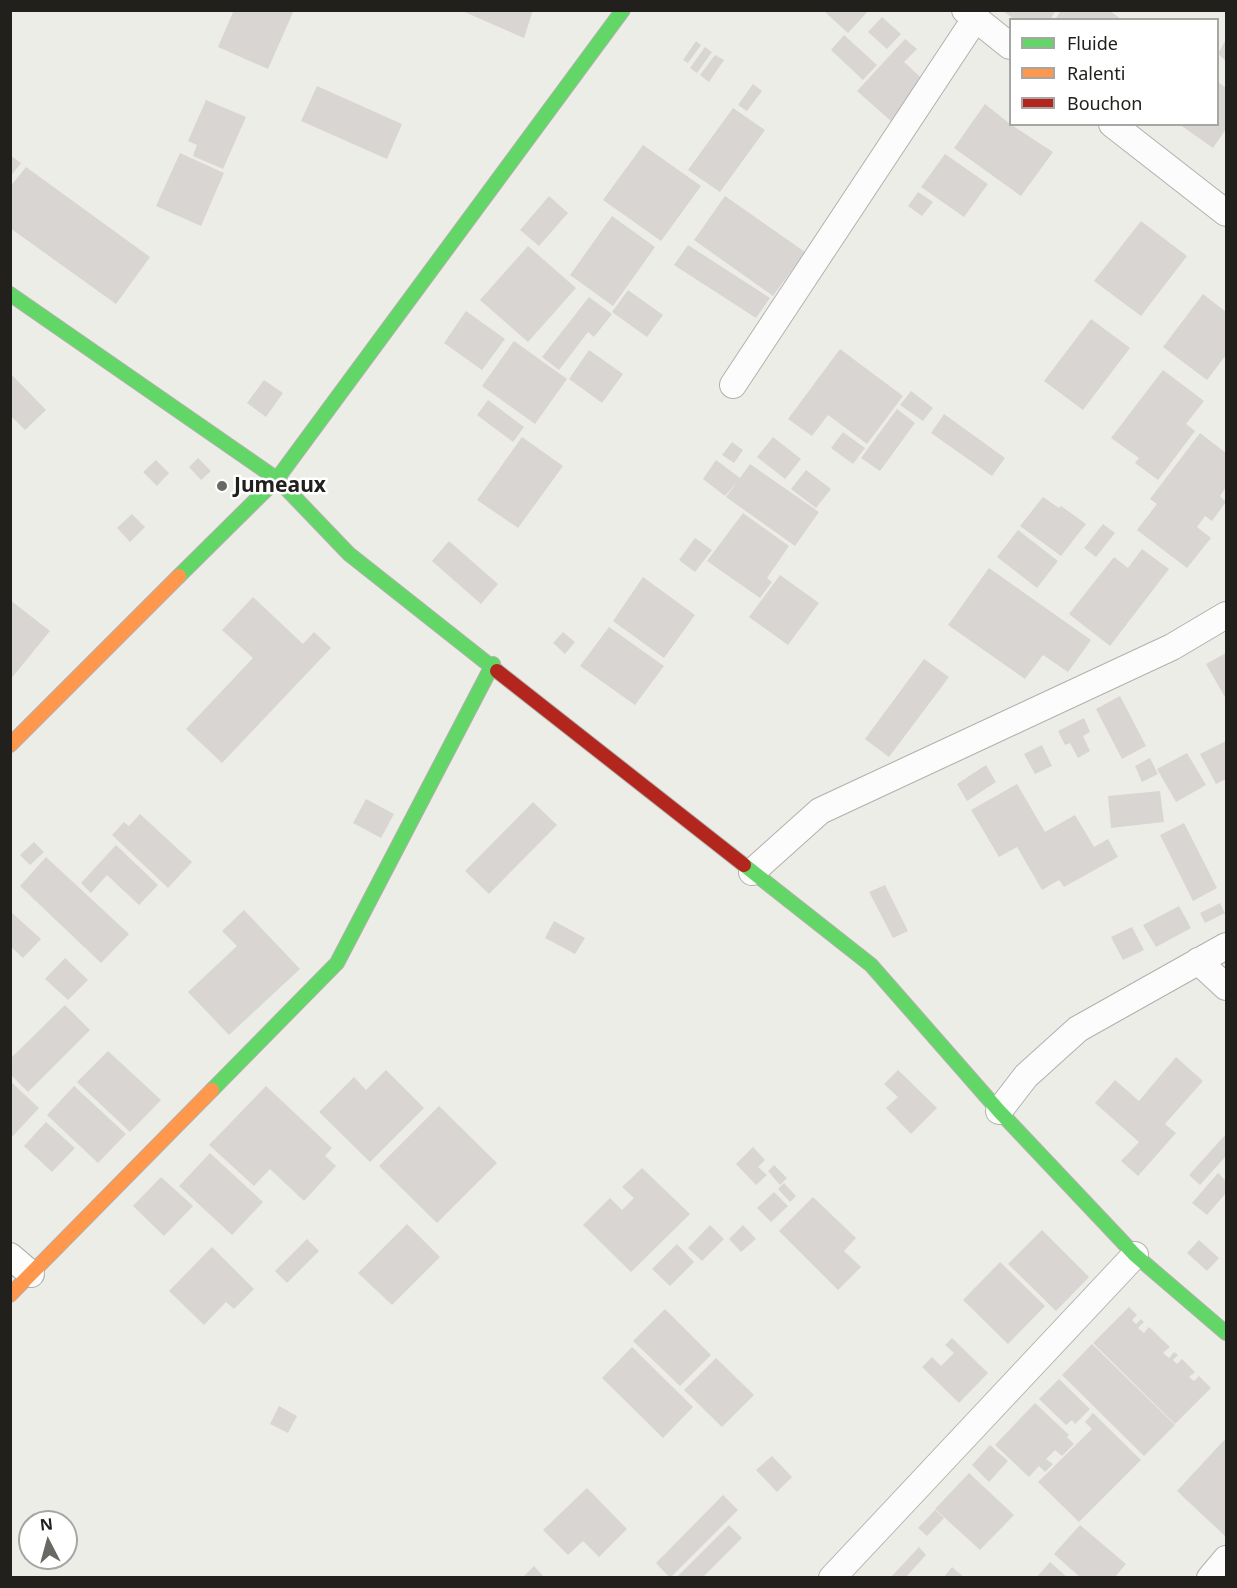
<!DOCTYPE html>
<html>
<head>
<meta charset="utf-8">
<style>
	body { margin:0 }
	#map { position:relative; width:1237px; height:1588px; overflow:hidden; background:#edede8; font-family:"Noto Sans",sans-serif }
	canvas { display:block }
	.frame { position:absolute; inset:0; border:12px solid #21201d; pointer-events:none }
	.legend { position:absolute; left:1009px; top:18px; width:210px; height:108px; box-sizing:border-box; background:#fff; border:2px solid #a6a6a5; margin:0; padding:8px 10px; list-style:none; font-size:18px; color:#21201d }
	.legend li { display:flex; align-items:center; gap:12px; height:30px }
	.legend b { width:30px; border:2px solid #a6a6a5 }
	.north { position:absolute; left:18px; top:1510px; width:60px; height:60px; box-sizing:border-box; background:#fff; border:2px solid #a6a6a5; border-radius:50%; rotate:354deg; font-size:16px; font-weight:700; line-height:24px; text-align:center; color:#21201d }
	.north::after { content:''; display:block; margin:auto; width:21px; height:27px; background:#686864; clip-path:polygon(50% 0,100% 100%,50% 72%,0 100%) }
</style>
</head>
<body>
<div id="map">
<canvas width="1237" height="1588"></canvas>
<div class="frame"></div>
<ul class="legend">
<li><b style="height:8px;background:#63d668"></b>Fluide</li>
<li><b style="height:8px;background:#ff974d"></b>Ralenti</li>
<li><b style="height:8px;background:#b3261e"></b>Bouchon</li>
</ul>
<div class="north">N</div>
</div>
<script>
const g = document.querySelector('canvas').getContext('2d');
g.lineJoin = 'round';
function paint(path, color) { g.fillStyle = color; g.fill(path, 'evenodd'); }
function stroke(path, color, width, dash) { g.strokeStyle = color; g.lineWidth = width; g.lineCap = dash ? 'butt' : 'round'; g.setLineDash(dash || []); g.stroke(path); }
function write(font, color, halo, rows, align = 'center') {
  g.font = font + ' "Noto Sans",sans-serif'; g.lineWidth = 5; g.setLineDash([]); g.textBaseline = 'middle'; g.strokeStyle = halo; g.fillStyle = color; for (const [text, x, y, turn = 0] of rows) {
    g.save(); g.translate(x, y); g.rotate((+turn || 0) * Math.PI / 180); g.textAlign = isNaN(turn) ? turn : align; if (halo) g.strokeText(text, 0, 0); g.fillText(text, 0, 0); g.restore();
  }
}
paint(new Path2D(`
	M234 10H294L268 69 218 47Z
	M460 10H533L524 38Z
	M828 10H869L848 33 826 13Z
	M1002 10H1056L1050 20H1015Z
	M1061 10H1109L1122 20H1055Z
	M882 17 901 34 887 49 868 32Z
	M844 35 877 65 863 80 831 50Z
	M905 39 917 49 904 62 927 83 892 122 857 91Z
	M1226 39V61L1218 54Z
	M696 41 701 45 688 63 683 60Z
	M705 47 712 52 697 73 690 68Z
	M715 55 724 60 709 82 700 75Z
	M1218 82 1226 88V129L1213 148 1179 124H1218Z
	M753 84 762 91 747 111 738 105Z
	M317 86 402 124 387 159 301 121Z
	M206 100 246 117 223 169 193 156 197 145 188 141Z
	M985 104 1010 124 1053 152 1021 196 954 148Z
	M733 108 765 130 720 192 688 170Z
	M643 145 701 186 661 241 603 200Z
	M180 153 224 173 201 226 156 206Z
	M945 154 988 184 964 217 921 187Z
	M10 155 21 163 10 177Z
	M26 167 150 257 116 304 10 228V187Z
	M918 192 933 202 922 216 908 206Z
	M549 196 568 213 539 246 520 230Z
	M725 196 805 252 773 296 694 240Z
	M612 216 655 247 613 306 570 275Z
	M1141 221 1187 256 1141 316 1094 281Z
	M688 245 770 298 756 318 674 265Z
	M528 246 576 288 528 342 480 300Z
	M628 290 663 315 647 337 612 312Z
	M1203 294 1226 312V355L1207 380 1163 347Z
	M589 297 612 314 594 337 588 332 559 370 542 357Z
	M466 311 505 339 482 370 444 343Z
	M1091 319 1130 348 1083 410 1044 381Z
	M514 341 567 379 535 424 482 386Z
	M840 349 903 396 867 444 828 415 812 436 788 419Z
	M589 350 623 374 602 403 569 379Z
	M1163 370 1204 401 1186 424 1195 431 1158 480 1135 463 1139 458 1111 438Z
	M10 373 46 410 25 430 10 415Z
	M264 380 283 393 266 417 247 403Z
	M911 391 933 408 923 421 900 405Z
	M488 400 524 427 513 442 477 415Z
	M897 409 915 423 880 471 861 458Z
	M944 414 1005 458 992 476 931 433Z
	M843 432 865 448 853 464 831 448Z
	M1200 433 1226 453V487L1220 496 1226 502 1212 521 1205 516 1197 527 1211 538 1187 568 1137 530 1157 504 1150 499Z
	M522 437 563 466 518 528 477 500Z
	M773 437 801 459 785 479 757 457Z
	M732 442 743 450 734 463 722 455Z
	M198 458 211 471 201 480 189 467Z
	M156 460 169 473 157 486 143 472Z
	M716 460 740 478 750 464 819 512 795 546 726 497 737 482 725 496 703 479Z
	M806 470 831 489 816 508 791 489Z
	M1043 497 1059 508 1061 506 1086 524 1061 556 1020 526Z
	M743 513 789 546 767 578 772 582 760 598 707 561Z
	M132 514 145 527 130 542 117 528Z
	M1103 524 1115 533 1096 557 1084 548Z
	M1018 530 1058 561 1037 588 997 557Z
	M695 538 712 550 695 572 679 560Z
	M449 541 498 584 481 604 432 561Z
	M1142 549 1169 569 1110 646 1069 614 1114 557 1128 568Z
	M989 568 1091 640 1068 672 1043 655 1025 679 948 625Z
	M780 575 819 603 788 645 749 617Z
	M643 577 695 615 664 658 613 621Z
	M253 597 303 644 314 632 331 648 222 763 186 729 253 658 222 630Z
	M10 600 50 631 10 680Z
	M609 627 664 666 635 705 580 666Z
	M563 632 575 642 565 654 553 643Z
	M1226 653V699L1206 664Z
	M924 659 949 677 889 757 865 739Z
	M1120 696 1146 746 1122 759 1096 709Z
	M1084 718 1090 732 1083 736 1090 751 1078 758 1070 743 1065 745 1058 731Z
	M1226 741V779L1216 784 1200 754Z
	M1042 745 1052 766 1035 774 1024 754Z
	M1187 753 1206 785 1176 802 1157 769Z
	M1150 758 1158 774 1142 782 1135 766Z
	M986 765 996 782 967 801 957 784Z
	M1017 784 1045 832 1075 815 1094 847 1108 839 1118 857 1064 887 1059 880 1042 890 1017 847 999 857 971 810Z
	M1160 791 1164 822 1111 828 1108 796Z
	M366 799 394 814 381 838 353 823Z
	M533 802 557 825 489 894 465 871Z
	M140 814 192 862 168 888 112 835 124 822 129 826Z
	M1184 823 1217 888 1193 901 1160 835Z
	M34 842 44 852 30 865 20 855Z
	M116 845 158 885 139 905 107 875 91 893 81 883Z
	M46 857 129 934 101 963 20 886Z
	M885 885 908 931 893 938 869 892Z
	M1220 903 1225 913 1205 923 1200 913Z
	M1179 906 1191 928 1156 947 1143 925Z
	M244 910 300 969 229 1035 188 992 237 946 222 931Z
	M10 911 41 939 23 958 10 946Z
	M554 921 585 938 575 954 545 938Z
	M1132 927 1144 950 1123 960 1111 937Z
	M65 958 88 980 68 1000 45 979Z
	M65 1005 90 1030 28 1092 10 1074V1059Z
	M108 1051 161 1100 130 1132 77 1082Z
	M1176 1057 1203 1081 1165 1124 1176 1133 1138 1176 1121 1161 1139 1142 1095 1103 1115 1080 1139 1101Z
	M386 1070 424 1108 370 1162 319 1112 354 1077 366 1090Z
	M898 1070 937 1108 911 1134 886 1108 898 1097 884 1084Z
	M10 1081 39 1108 12 1137 10 1136Z
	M74 1086 126 1134 98 1163 47 1115Z
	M266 1086 332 1148 325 1156 336 1166 304 1201 270 1169 254 1186 209 1145Z
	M439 1106 497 1163 437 1223 379 1166Z
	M46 1122 75 1148 52 1172 24 1146Z
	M1226 1134V1156L1200 1185 1189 1175Z
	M753 1147 765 1160 758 1167 767 1175 756 1185 736 1164Z
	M210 1153 263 1202 232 1235 179 1186Z
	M774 1165 787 1178 780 1185 768 1171Z
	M642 1168 690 1214 631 1272 583 1225 610 1198 622 1210 634 1198 622 1187Z
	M1218 1173 1226 1181V1193L1207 1215 1192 1203Z
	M161 1177 193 1206 164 1236 133 1206Z
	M784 1183 796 1196 790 1202 778 1189Z
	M774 1192 788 1206 771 1222 757 1208Z
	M813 1197 856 1238 844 1251 861 1267 838 1290 779 1231Z
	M407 1224 440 1257 392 1305 358 1273Z
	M710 1225 724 1239 702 1261 688 1248Z
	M743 1225 756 1239 741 1252 729 1239Z
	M1042 1230 1089 1277 1056 1311 1008 1264Z
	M307 1239 319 1251 287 1283 275 1271Z
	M1199 1240 1219 1258 1207 1271 1187 1253Z
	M677 1244 694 1262 670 1286 652 1269Z
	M212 1247 254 1289 234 1309 226 1302 204 1325 169 1291Z
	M1000 1262 1045 1306 1008 1344 963 1300Z
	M1129 1307 1137 1315 1132 1320 1136 1324 1141 1319 1144 1322 1138 1328 1144 1333 1149 1327 1170 1347 1163 1353 1169 1358 1174 1352 1178 1355 1173 1360 1177 1364 1182 1359 1195 1372 1189 1377 1194 1381 1199 1376 1211 1388 1175 1424 1093 1343Z
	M665 1309 711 1355 680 1386 633 1341Z
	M952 1338 988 1373 959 1403 922 1367 932 1357 941 1366 954 1353 945 1345Z
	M1092 1344 1175 1425 1144 1456 1062 1375Z
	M632 1347 693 1407 663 1438 602 1378Z
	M716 1358 754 1395 722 1427 684 1390Z
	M1059 1379 1090 1409 1075 1424 1072 1420 1066 1425 1039 1399Z
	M1035 1403 1069 1435 1067 1437 1074 1444 1062 1456 1055 1450 1046 1459 1053 1464 1045 1472 1039 1466 1029 1477 995 1445Z
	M279 1406 297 1416 288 1433 270 1424Z
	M1093 1413 1141 1460 1079 1522 1038 1482 1092 1429 1085 1422Z
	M1226 1438V1537L1177 1491Z
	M990 1445 1008 1461 989 1482 972 1465Z
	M772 1456 792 1477 777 1492 756 1470Z
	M969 1473 1014 1515 980 1550 935 1509Z
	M587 1488 627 1529 599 1557 583 1541 568 1555 543 1530Z
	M723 1495 738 1510 670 1578 656 1563Z
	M935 1510 944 1518 927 1536 918 1528Z
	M729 1525 742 1538 702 1578 678 1576Z
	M1080 1525 1126 1564 1114 1578H1081L1054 1554Z
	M919 1547 926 1555 905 1578H890Z
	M1050 1562 1068 1578H1036Z
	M534 1566 545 1578H522Z
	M952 1567 965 1578H943Z`), '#d8d5d3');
const street = new Path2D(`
	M965 10 1010 46
	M1112 124 1226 213
	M733 385 975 19
	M752 872 820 811 1172 647 1226 615
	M1198 961 1226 987
	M999 1111 1026 1076 1078 1029 1226 946
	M10 1256 31 1274
	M832 1578 1135 1255
	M1210 1578 1226 1559`);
const fast = new Path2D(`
	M10 294 277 479 349 554 497 671
	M179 576 277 479 623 10
	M744 865 871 965 999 1111 1135 1255 1226 1333
	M212 1090 337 963 493 664`);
const slow = new Path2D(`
	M10 745 179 576
	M10 1295 212 1090`);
const jam = new Path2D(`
	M497 671 744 865`);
stroke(street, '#b1b0ad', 28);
stroke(fast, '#b1b0ad', 16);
stroke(slow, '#b1b0ad', 16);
stroke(jam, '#b1b0ad', 16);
stroke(street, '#fcfcfc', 26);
stroke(fast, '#63d668', 14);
stroke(slow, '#ff974d', 14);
stroke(jam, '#b3261e', 14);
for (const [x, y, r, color] of [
	[222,486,6,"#686864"]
]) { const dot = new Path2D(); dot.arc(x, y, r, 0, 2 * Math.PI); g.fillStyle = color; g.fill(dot); stroke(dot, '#fff', 2); }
write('bold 21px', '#21201d', '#fff', [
	["Jumeaux",234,486]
], 'left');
</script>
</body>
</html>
